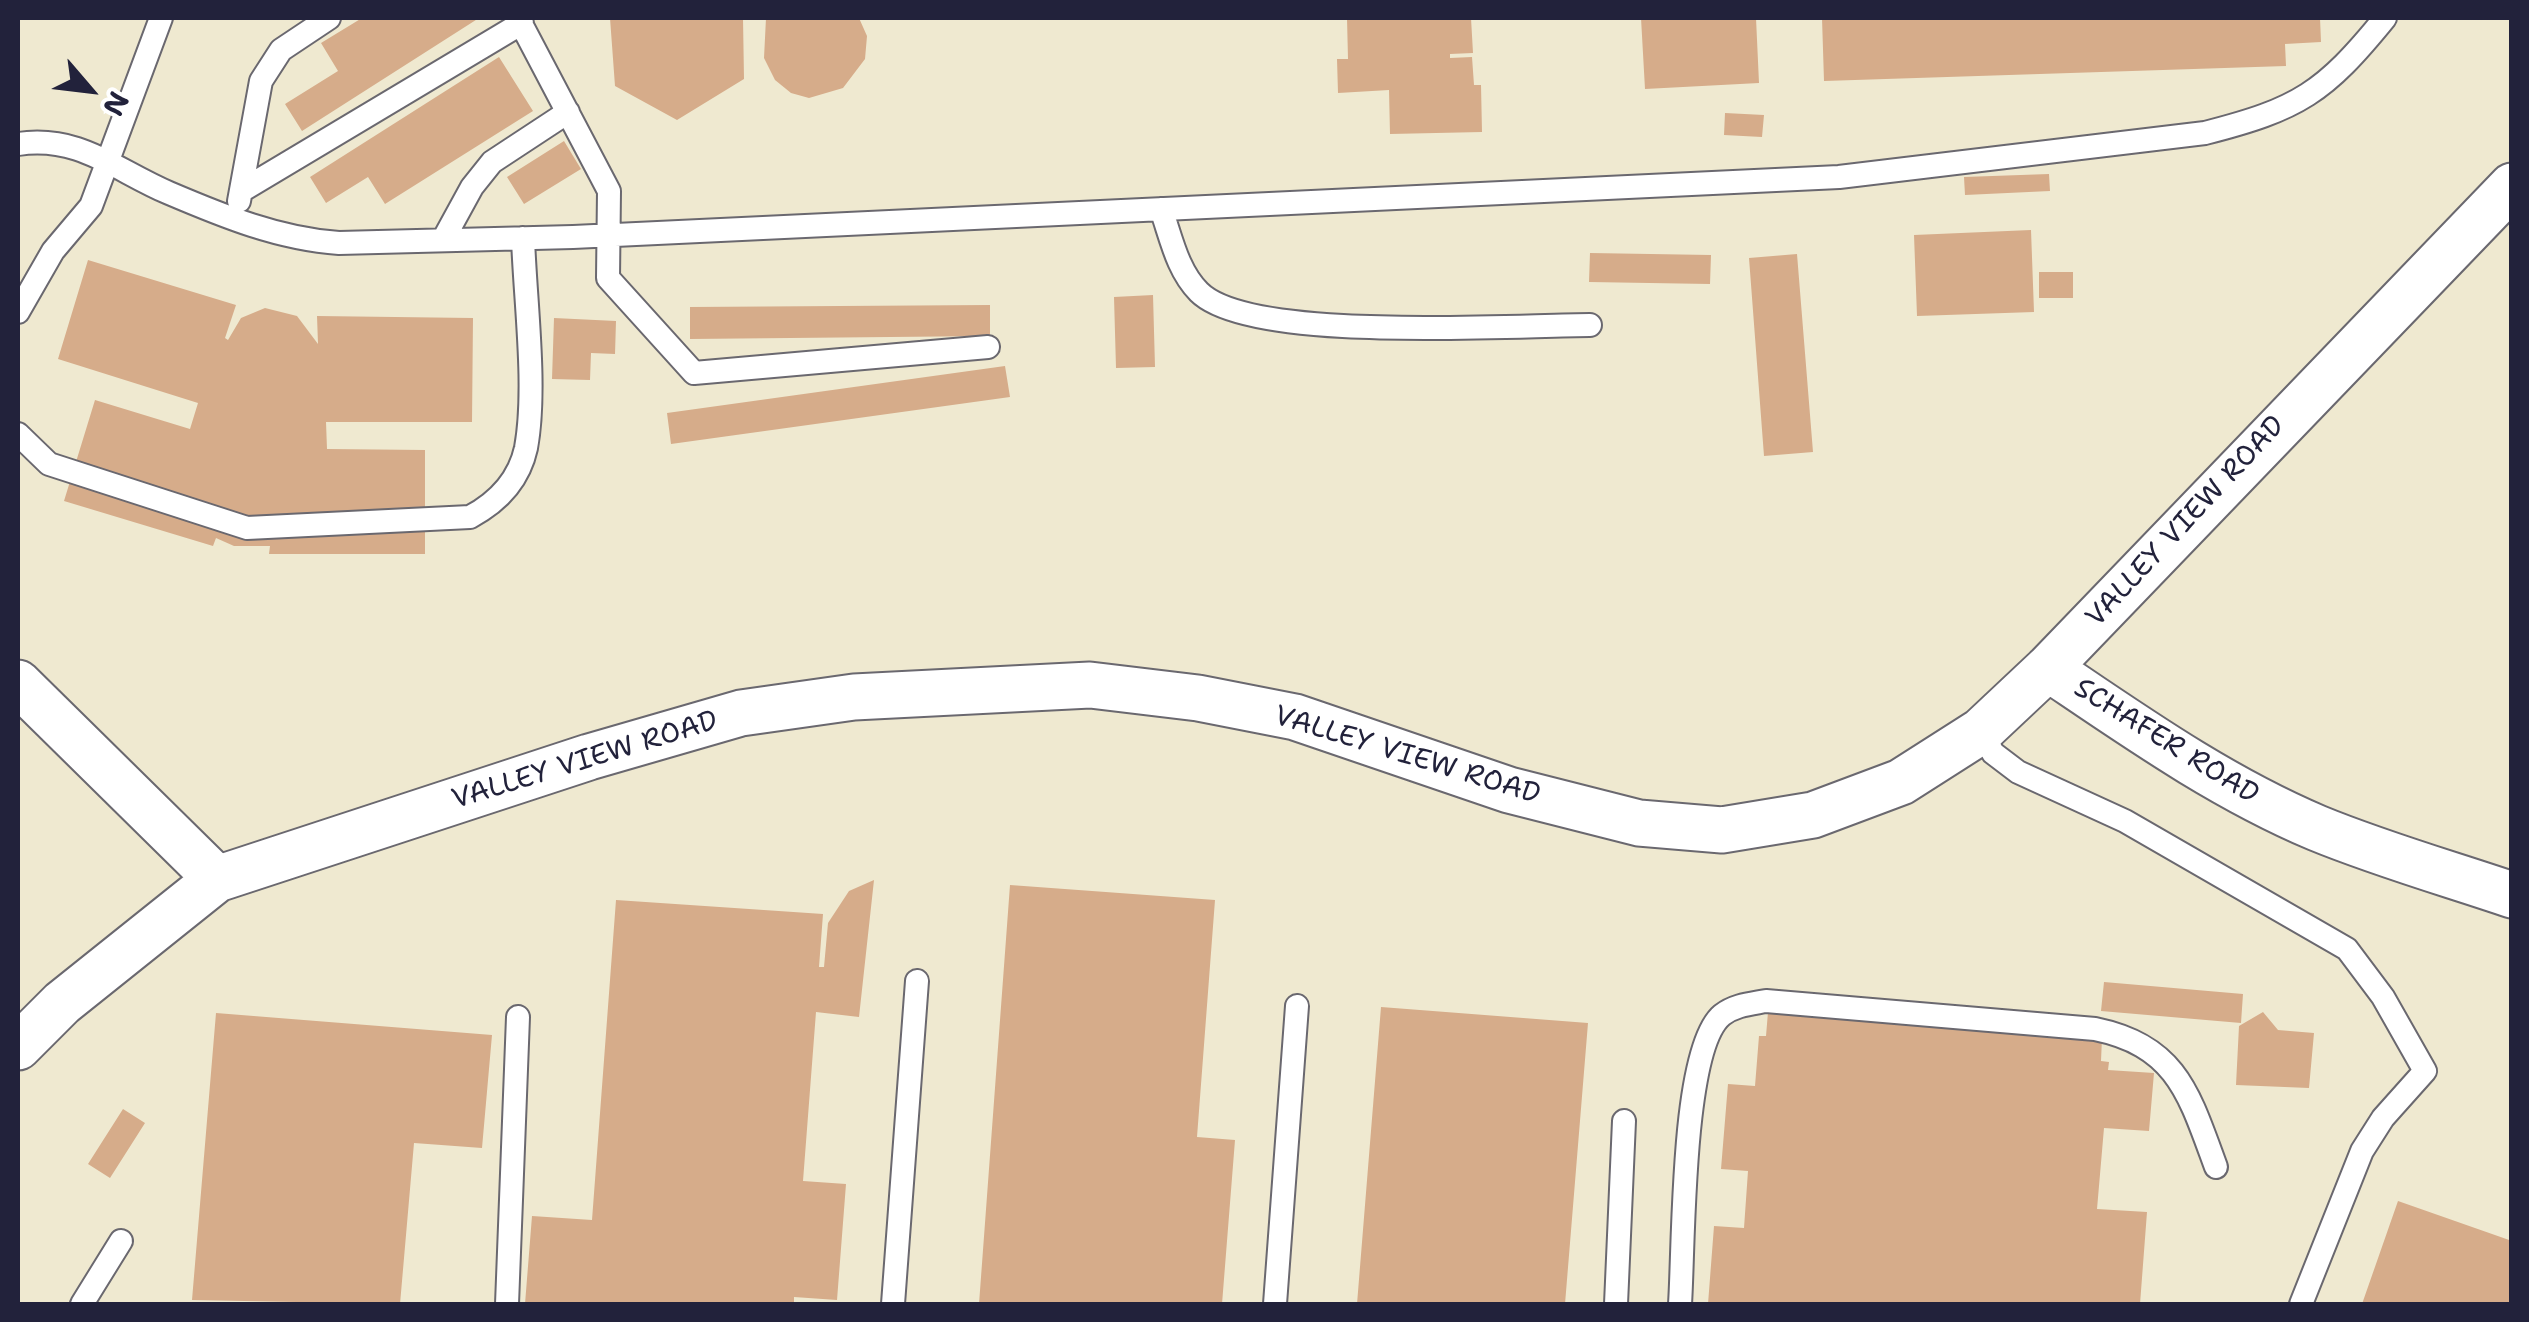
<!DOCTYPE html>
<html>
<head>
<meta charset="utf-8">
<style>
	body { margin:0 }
	#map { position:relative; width:2529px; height:1322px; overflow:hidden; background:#efe9d0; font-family:"Shantell Sans",sans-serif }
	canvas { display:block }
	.frame { position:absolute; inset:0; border:20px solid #22223b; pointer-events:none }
	.north { position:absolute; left:40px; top:40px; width:100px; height:100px; -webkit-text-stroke:8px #fff; paint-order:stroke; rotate:118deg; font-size:28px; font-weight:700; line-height:40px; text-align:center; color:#22223b }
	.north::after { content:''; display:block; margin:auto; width:35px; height:45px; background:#22223b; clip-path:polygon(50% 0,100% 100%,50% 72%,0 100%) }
</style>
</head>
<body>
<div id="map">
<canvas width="2529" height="1322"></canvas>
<div class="frame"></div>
<div class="north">N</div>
</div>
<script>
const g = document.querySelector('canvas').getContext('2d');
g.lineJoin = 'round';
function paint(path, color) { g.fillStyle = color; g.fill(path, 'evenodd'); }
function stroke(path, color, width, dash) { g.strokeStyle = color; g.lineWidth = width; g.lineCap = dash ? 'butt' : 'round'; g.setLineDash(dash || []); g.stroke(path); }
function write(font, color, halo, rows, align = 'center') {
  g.font = font + ' "Shantell Sans",sans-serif'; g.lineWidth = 9; g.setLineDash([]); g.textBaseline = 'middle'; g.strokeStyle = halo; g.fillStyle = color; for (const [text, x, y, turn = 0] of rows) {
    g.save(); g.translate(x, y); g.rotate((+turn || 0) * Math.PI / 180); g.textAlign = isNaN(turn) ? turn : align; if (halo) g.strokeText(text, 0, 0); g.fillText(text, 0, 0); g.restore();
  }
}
paint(new Path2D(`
	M362 18H479L302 131 285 104 338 71 321 43Z
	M610 18H743L744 79 677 120 615 86Z
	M766 18H859L867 36 865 59 843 88 809 98 791 93 775 80 764 58Z
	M1347 18H1471L1473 53 1450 54V58L1472 57 1474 85H1481L1482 132 1390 134 1389 90 1338 93 1337 59H1348Z
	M1641 18H1756L1759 83 1645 89Z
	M1822 18H2320L2321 42 2285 44 2286 66 1824 81Z
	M499 57 533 111 385 204 368 177 326 203 310 177Z
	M1725 113 1764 115 1762 137 1724 135Z
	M564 141 581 169 524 204 507 177Z
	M2049 174 2050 191 1965 195 1964 177Z
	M2031 230 2034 312 1917 316 1914 235Z
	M1590 253 1711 255 1710 284 1589 282Z
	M1797 254 1813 452 1764 456 1749 258Z
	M88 260 236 305 225 338 228 340 241 318 265 308 297 316 318 344 317 316 473 318 472 422H326L327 449 425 450V554H269L270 546H234L216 538 213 546 64 501 95 400 190 429 198 403 58 359Z
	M2039 272H2073V298H2039Z
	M1153 295 1155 367 1116 368 1114 297Z
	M990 305V336L690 339V307Z
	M554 318 616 321 615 354 591 353 590 380 552 379Z
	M1005 366 1010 397 671 444 667 413Z
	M874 880 859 1017 816 1012 803 1181 846 1184 837 1300 794 1297V1304H525L532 1216 592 1220 616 900 823 914 819 967H824L828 923 849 891Z
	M1010 885 1215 900 1197 1137 1235 1140 1222 1304H979Z
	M2104 982 2243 994 2241 1023 2101 1011Z
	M1381 1007 1588 1023 1565 1304H1357Z
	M1768 1012 2102 1038 2101 1061 2109 1062 2108 1070 2154 1073 2149 1131 2104 1128 2097 1209 2147 1212 2140 1304H1708L1714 1226 1744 1228 1748 1171 1721 1169 1728 1084 1755 1086 1759 1036H1766Z
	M2263 1012 2278 1030 2314 1033 2309 1088 2236 1085 2239 1026Z
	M216 1013 492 1035 482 1148 414 1143 400 1304 192 1300Z
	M123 1109 145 1123 110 1178 88 1164Z
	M2398 1201 2512 1241V1304H2362Z`), '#d6ac8a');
const lane = new Path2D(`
	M518 18 609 191 608 278 694 373 988 347
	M18 144C80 135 115 170 169 193 223 216 279 239 339 243L573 237 1839 177 2205 133C2299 109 2324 93 2385 18
	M241 191 522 23
	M239 201 261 81 281 50 329 18
	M1161 209C1171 237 1177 270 1199 292 1250 343 1511 325 1590 325
	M443 240 472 187 492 162 568 112
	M18 312 53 251 91 206 161 18
	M18 434 49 464 247 528 470 517C498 502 519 480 526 448 537 388 525 300 523 238
	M1981 731 1993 753 2018 772 2125 821 2347 949 2383 997 2425 1071 2383 1118 2362 1151 2301 1304
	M82 1304 121 1241
	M507 1304 518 1017
	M893 1304 917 981
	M1275 1304 1297 1006
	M1616 1304 1624 1121
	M1680 1304C1684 1247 1681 1049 1722 1015 1735 1005 1750 1004 1766 1001L2095 1029C2177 1046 2189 1094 2216 1167`);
const street = new Path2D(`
	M2048 668C2134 726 2220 787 2317 828 2380 854 2447 873 2512 895
	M18 683 217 879
	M18 1047 62 1003 217 879 589 757 741 713 854 697 1090 685 1198 698 1295 717 1509 790 1639 823 1722 830 1813 815 1901 782 1981 731 2048 668 2512 186`);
stroke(lane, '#6a686f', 26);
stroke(street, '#6a686f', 49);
stroke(lane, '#fff', 22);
stroke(street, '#fff', 45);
write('28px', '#22223b', '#fff', [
	["VALLEY VIEW ROAD",2186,522,-47],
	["SCHAFER ROAD",2166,742,32],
	["VALLEY VIEW ROAD",1407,756,17],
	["VALLEY VIEW ROAD",585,761,-17]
]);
</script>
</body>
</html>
